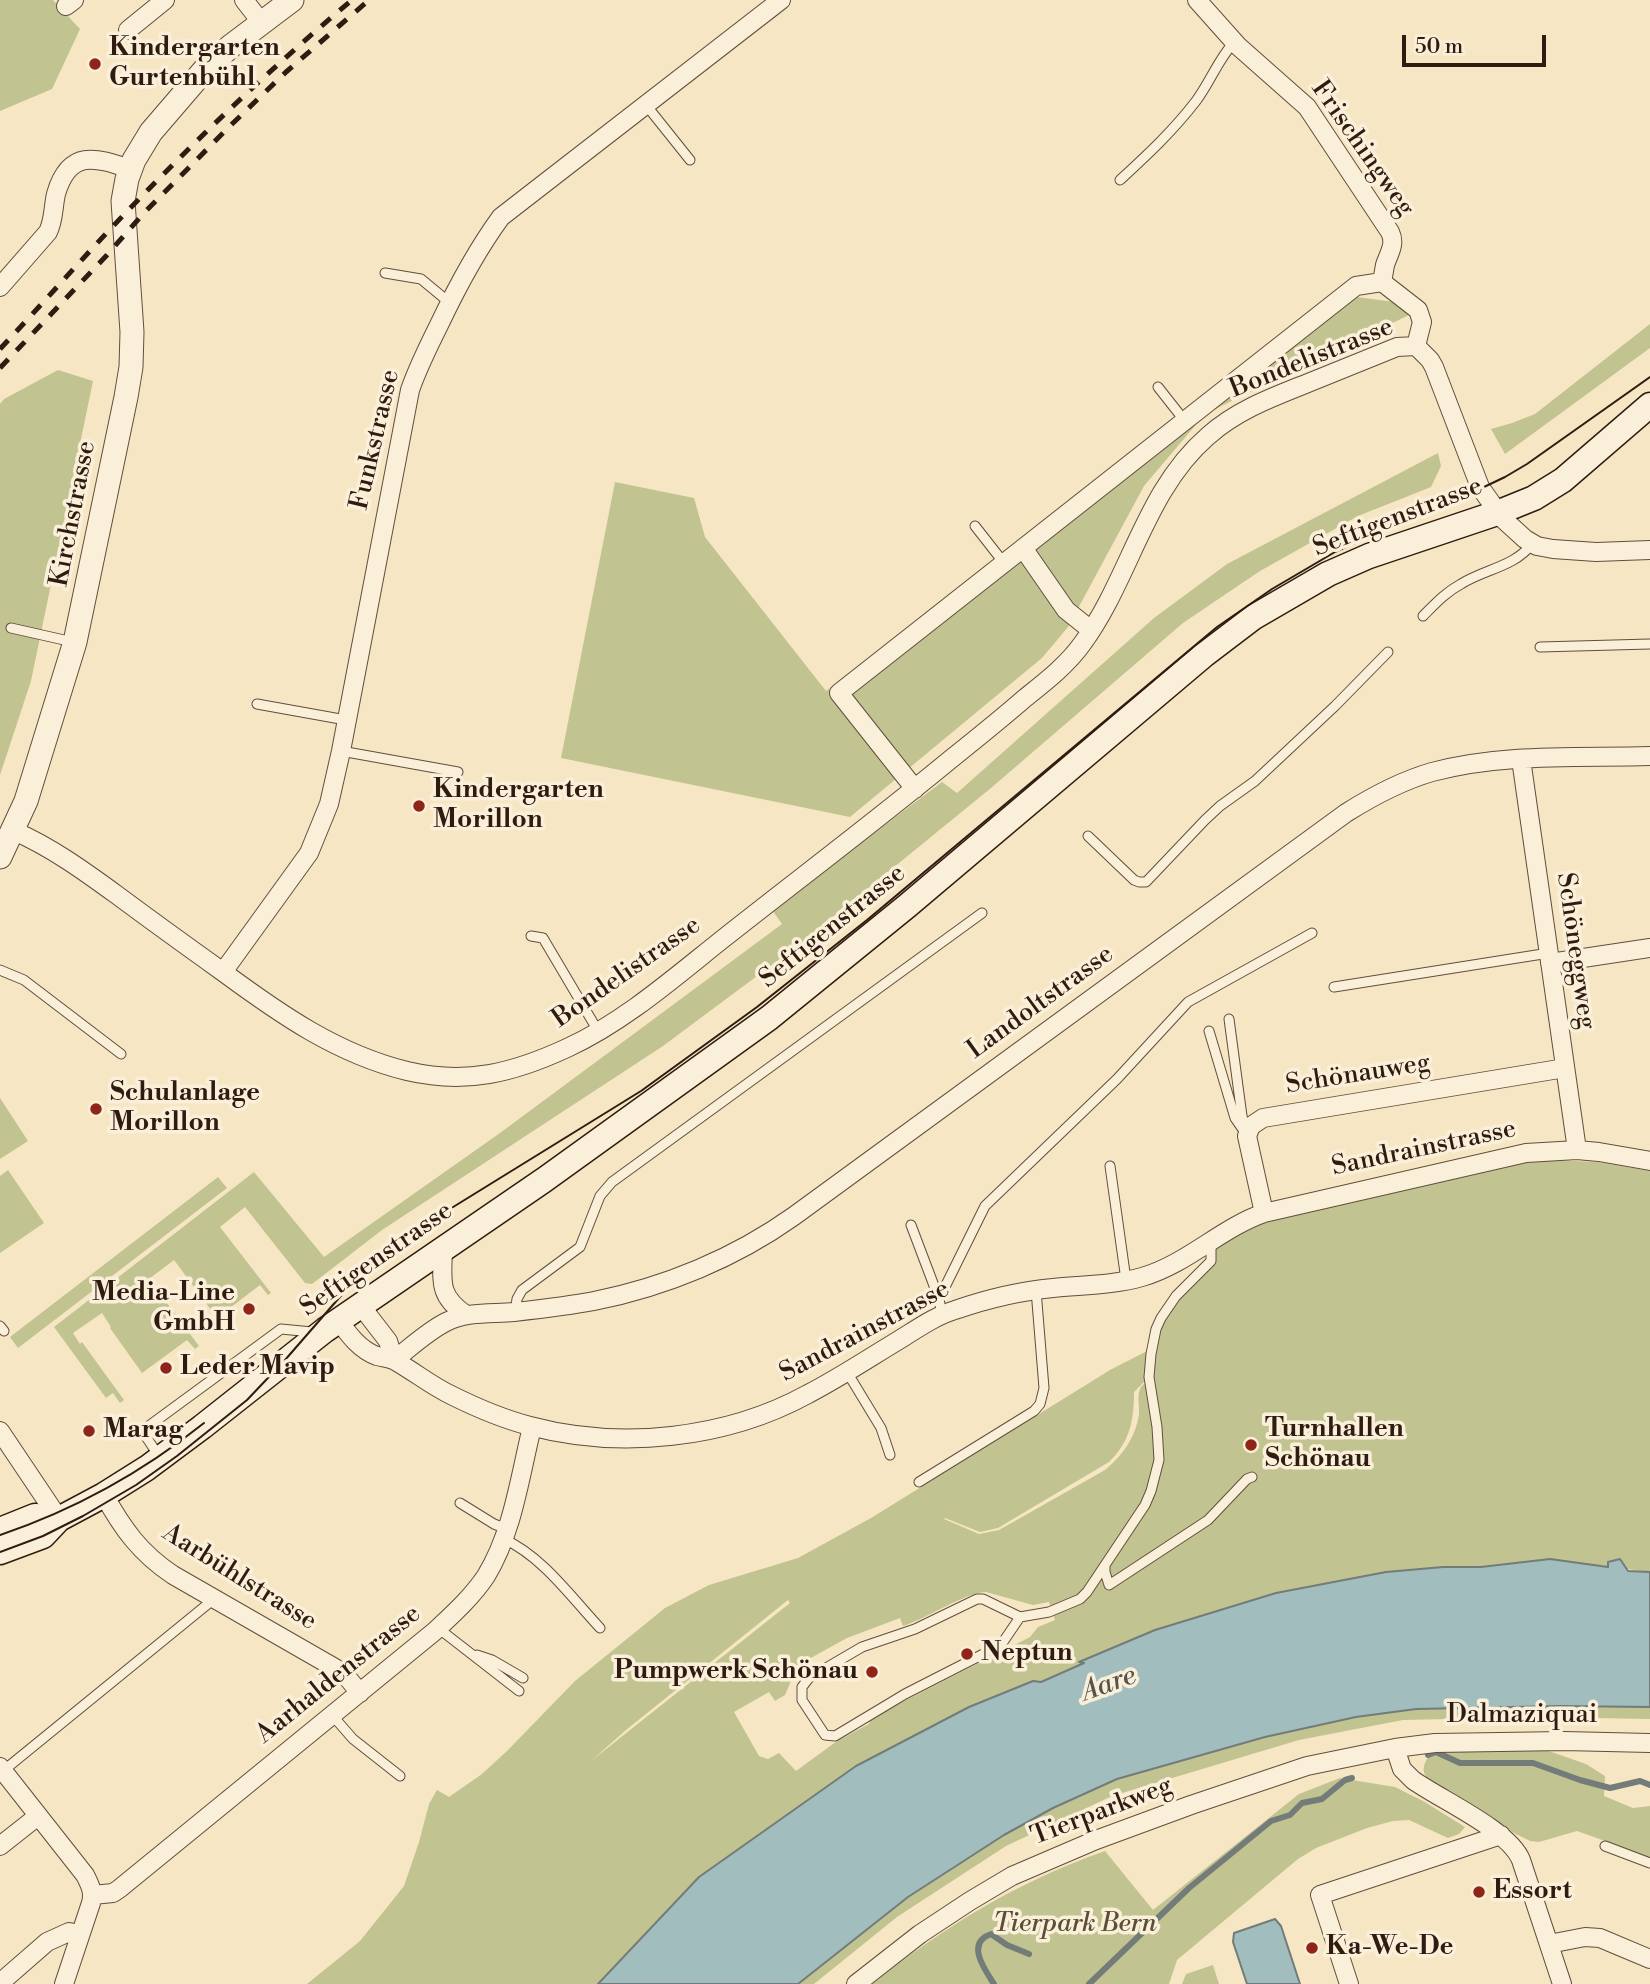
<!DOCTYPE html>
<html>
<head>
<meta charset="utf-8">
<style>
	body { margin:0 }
	#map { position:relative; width:1650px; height:1984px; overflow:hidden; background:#f7e6c3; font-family:"Libre Bodoni",serif }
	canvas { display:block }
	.scale { position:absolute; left:1402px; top:35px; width:144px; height:32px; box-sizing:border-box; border:4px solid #2f1b11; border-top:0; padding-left:9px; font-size:21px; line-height:24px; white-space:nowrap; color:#2f1b11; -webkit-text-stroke:5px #faefd8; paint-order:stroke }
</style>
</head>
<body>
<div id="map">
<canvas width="1650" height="1984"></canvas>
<div class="scale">50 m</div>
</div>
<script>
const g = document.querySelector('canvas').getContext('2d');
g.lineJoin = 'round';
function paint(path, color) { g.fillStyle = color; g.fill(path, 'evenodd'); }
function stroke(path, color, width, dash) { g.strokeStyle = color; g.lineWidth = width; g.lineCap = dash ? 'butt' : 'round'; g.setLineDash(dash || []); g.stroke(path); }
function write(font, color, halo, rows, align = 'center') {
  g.font = font + ' "Libre Bodoni",serif'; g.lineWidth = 7; g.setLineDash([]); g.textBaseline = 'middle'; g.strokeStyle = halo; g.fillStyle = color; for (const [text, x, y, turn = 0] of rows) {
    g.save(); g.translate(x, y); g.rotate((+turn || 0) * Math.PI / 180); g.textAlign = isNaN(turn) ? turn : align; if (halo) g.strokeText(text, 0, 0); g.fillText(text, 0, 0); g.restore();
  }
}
paint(new Path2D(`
	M0 0H53L80 29 52 89 0 111Z
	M1350 296 1394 302 1409 315 1205 414 1144 486 1068 627 1042 658 850 817 561 758 615 482 694 498 705 537 826 691 1174 417Z
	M1650 324V348L1505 454 1491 429 1512 423 1535 414Z
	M58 370 93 381 31 681 0 775V404L4 399Z
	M1438 453 1441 466 1431 487 1358 516 1260 571 1183 623 991 788 796 947 663 1046 382 1230 312 1284 305 1283 245 1207 220 1227 271 1293 268 1295 260 1285 217 1318 174 1260 149 1279 199 1346 195 1349 187 1340 142 1373 110 1328 111 1327 102 1313 73 1333 80 1344 82 1342 124 1400 120 1403 113 1393 106 1398 54 1327 254 1172 324 1257 500 1133 782 924 772 910 942 782 957 793 1154 618 1227 564Z
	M0 1098 28 1141 0 1159Z
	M1551 1160 1598 1162 1650 1171V1572L1550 1559 1481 1567H1443L1386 1572 1276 1593 1155 1630 1080 1661 1085 1663 1041 1682 1033 1681 969 1707 856 1766 699 1877 598 1984H307L360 1941 404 1886 419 1842 429 1804 437 1790 449 1797 482 1774 508 1750 575 1681 665 1608 709 1585 798 1558 871 1518 1110 1370 1151 1349 1149 1377 1134 1392C1134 1420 1130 1442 1109 1462L998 1528 980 1532 945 1518 944 1519 979 1534 999 1530 1105 1470C1123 1455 1135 1438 1139 1415 1140 1406 1136 1395 1141 1387 1144 1383 1149 1380 1154 1377L1152 1354 1162 1319 1200 1273 1212 1251 1239 1234 1255 1226 1295 1214 1485 1168 1532 1161ZM986 1592 1033 1605 1049 1602 1055 1620 1038 1627 1030 1637 871 1718 869 1724 837 1741 796 1771 779 1753 768 1759 759 1756 734 1712 769 1692 775 1701 785 1695 791 1681 803 1672 800 1664 847 1638 900 1618 903 1626C926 1619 966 1592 986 1592ZM788 1600 790 1603 591 1761 626 1730Z
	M8 1170 44 1223 0 1253V1176Z
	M218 1177 227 1188 18 1348 10 1337Z
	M1559 1706 1650 1707V1719L1540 1717 1403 1720 1299 1740 1112 1796 1006 1846 897 1917 814 1984H798L908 1897 1004 1835 1053 1808 1117 1779 1265 1737 1356 1717 1416 1709Z
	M1543 1749 1586 1764 1605 1776 1604 1796 1633 1808 1650 1806V1857L1577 1831 1539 1842 1530 1841 1516 1834 1432 1783C1418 1771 1424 1763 1433 1750Z
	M1340 1778 1395 1787 1423 1801 1465 1827 1459 1834 1448 1838 1409 1820 1393 1821 1367 1828 1316 1848 1298 1859 1177 1960 1169 1984H872C947 1925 1015 1883 1105 1851L1153 1910 1299 1794Z
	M1213 1965 1219 1984H1182L1186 1974Z`), '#c1c491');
const water = new Path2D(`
	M1550 1559 1608 1567V1562L1620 1559 1628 1571 1650 1572V1707L1559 1706 1416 1709 1356 1717 1265 1737 1117 1779 1053 1808 1004 1835 908 1897 798 1984H598L699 1877 856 1766 969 1707 1033 1681 1041 1682 1084 1663 1079 1662 1155 1630 1276 1593 1386 1572 1443 1567H1481Z
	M1275 1919 1281 1926 1300 1984H1247L1233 1942 1234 1933Z`);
paint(water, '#a1bdbe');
stroke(water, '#737c79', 2);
stroke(new Path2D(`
	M1428 1755 1436 1752 1460 1763H1533L1580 1780 1610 1788 1640 1781 1650 1785
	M994 1984C985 1970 965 1943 991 1934L1007 1945 1029 1954
	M1089 1984 1189 1888 1271 1821 1290 1815 1302 1803 1322 1799 1345 1780 1352 1778`), '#737c79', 6);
const service = new Path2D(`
	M646 105 690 160
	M1120 180C1147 155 1173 131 1196 101 1210 82 1218 60 1234 42
	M385 273 421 279 450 303
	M1158 387 1184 420
	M975 526 1004 563
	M1423 616C1435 604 1446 592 1461 584 1485 569 1514 567 1532 544
	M11 628 73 642
	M1540 647 1650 644
	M257 704 346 720
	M341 751 458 772
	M1088 836 1134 880 1139 882H1146L1205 820 1220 806 1255 781 1335 706 1388 652
	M531 936 543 938 598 1031
	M0 970 24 980 121 1054
	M1334 987 1549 953
	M1229 1019 1242 1116 1246 1131
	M1209 1031 1235 1118 1244 1131
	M1110 1166 1126 1280
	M911 1225 939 1299 942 1315
	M939 1299 985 1206 1117 1079 1188 1002 1312 933
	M515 1312 517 1299 522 1290 580 1247 600 1196 612 1182 982 913
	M0 1326 4 1331
	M847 1372 881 1428 890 1455
	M159 1456 142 1431 281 1329 312 1332
	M919 1482 1034 1411 1040 1404 1044 1388 1036 1290
	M460 1503 494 1524 507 1529
	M504 1539C543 1557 571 1597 600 1628
	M1105 1566V1572L1109 1585 1208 1520 1247 1479 1252 1477
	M1020 1617 983 1599H977L915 1629 862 1647 809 1678 802 1687V1700L825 1735 835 1736 905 1694 1001 1645 1020 1617 1049 1612 1080 1599 1087 1592 1145 1505 1151 1491 1159 1460 1157 1427 1149 1377 1151 1354 1156 1329 1161 1318 1176 1296 1211 1261V1241
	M438 1628 519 1691
	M477 1655 492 1660 523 1678
	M332 1715 353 1739 400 1776
	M3 1771 214 1599
	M1605 1846 1650 1863`);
const minor = new Path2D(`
	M244 0 261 22
	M1197 0 1238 46 1307 107 1390 232C1396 244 1389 253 1385 265 1384 271 1383 277 1382 282L1418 310 1422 322 1416 346
	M66 6 74 0
	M128 30 165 0
	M0 287 48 232C54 220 53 207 56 194 69 149 95 157 130 169
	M1416 346 1430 360 1434 367 1480 487 1502 518 1525 539 1537 546 1553 549 1596 552 1650 550
	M1023 548 1066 610 1091 630
	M1521 759 1577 1150
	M915 789 839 693 1356 286 1382 282
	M14 831C51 847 84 871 117 895 152 921 188 947 223 972 280 1014 337 1054 407 1071 466 1085 513 1073 567 1048 624 1022 676 976 724 938 800 878 877 820 951 759 976 739 1001 719 1025 698 1045 682 1067 665 1082 644 1130 579 1145 490 1208 436 1237 410 1273 397 1308 383 1338 371 1368 359 1397 347L1416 346
	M1550 963 1650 948
	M223 972 309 853 329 804 341 751 410 390C418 367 428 347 439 325 457 287 476 251 501 217L781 0
	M1264 1213 1247 1136 1251 1126 1263 1118 1565 1068
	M443 1250C442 1282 438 1296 466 1315
	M361 1306 388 1341 394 1360
	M339 1321C349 1335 360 1350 377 1356 384 1358 391 1358 397 1362 416 1373 432 1386 451 1395 477 1408 503 1419 530 1426 620 1450 726 1439 808 1394 839 1378 869 1358 899 1340 917 1329 935 1316 955 1310 987 1299 1020 1291 1053 1288 1083 1285 1114 1285 1142 1277 1187 1264 1221 1228 1264 1213L1526 1153 1577 1150 1599 1152 1650 1161
	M394 1360C411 1347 428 1331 446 1322 468 1311 491 1314 514 1312 541 1309 568 1306 594 1301 665 1287 735 1258 794 1216L1346 813C1373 796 1401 781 1432 772 1502 753 1578 758 1650 756
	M0 1431 59 1519
	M104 1495C123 1529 140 1553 173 1575L335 1668 346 1676 360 1693
	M1395 1748 1402 1769 1413 1780C1441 1800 1509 1830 1521 1860L1562 1984
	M0 1767 85 1875C90 1885 94 1892 91 1903L64 1984
	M0 1846 38 1816
	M93 1895 113 1893 119 1889 435 1631C453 1614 472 1597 486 1576 513 1532 520 1476 532 1427
	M1549 1944 1585 1937 1600 1938 1650 1959
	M0 1983 47 1942 69 1932 80 1934
	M856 1984 920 1934 970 1901 1012 1876 1096 1840 1191 1805 1307 1766 1395 1748 1435 1743 1564 1741 1650 1743
	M1349 1984 1320 1895 1501 1835`);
const tertiary = new Path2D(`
	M0 857 26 801 75 642 126 397 131 367 132 332 123 201 127 179 134 160 151 132 206 68 231 46 292 0`);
const secondary = new Path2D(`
	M0 1530 35 1516 59 1519
	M0 1552 43 1536 59 1519 104 1495 147 1468 202 1427 325 1330 544 1180 769 1018 907 906 1204 655 1254 617 1328 574 1369 556 1497 513 1534 498 1563 480 1650 405`);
stroke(service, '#614e3e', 11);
stroke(minor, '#614e3e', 20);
stroke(tertiary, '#614e3e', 25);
stroke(secondary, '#2f1b11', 27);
stroke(service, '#faefd8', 9);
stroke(minor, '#faefd8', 18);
stroke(tertiary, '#faefd8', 23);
stroke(secondary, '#faefd8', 24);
stroke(new Path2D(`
	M0 1535C74 1510 144 1471 204 1423
	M0 1552 43 1536 83 1516 136 1485 177 1456 247 1400 285 1360 359 1275 376 1259 424 1225 641 1091 757 1007 867 920 1217 627 1272 589 1335 552 1390 527 1444 506 1505 477 1527 464 1650 377`), '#2f1b11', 2);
stroke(new Path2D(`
	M0 349C47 299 93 246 141 197 208 128 278 62 352 0
	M0 368 107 255 143 214 230 126 286 72 369 0`), '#2f1b11', 5, [12, 12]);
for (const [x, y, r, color] of [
	[95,64,7,"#8f2418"],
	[419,806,7,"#8f2418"],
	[96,1109,7,"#8f2418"],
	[249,1309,7,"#8f2418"],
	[166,1368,7,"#8f2418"],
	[89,1431,7,"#8f2418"],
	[1251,1445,7,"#8f2418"],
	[967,1654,7,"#8f2418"],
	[872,1672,7,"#8f2418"],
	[1479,1892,7,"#8f2418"],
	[1312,1948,7,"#8f2418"]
]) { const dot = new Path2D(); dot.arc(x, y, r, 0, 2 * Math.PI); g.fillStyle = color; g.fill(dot); stroke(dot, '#faefd8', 2.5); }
write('bold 26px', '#2f1b11', '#faefd8', [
	["Kindergarten",109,49],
	["Gurtenbühl",109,79],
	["Kindergarten",433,791],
	["Morillon",433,821],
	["Schulanlage",110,1094],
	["Morillon",110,1124],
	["Media-Line",235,1294,"right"],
	["GmbH",235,1324,"right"],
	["Leder Mavip",180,1368],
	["Turnhallen",1265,1430],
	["Schönau",1265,1460],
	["Marag",103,1431],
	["Neptun",981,1654],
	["Pumpwerk Schönau",858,1672,"right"],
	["Essort",1493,1892],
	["Ka-We-De",1326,1948]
], 'left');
write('26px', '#2f1b11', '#faefd8', [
	["Frischingweg",1362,149,55],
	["Bondelistrasse",1312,359,-22],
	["Funkstrasse",376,440,-77],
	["Kirchstrasse",74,514,-79],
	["Seftigenstrasse",1398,518,-21],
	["Seftigenstrasse",833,927,-39],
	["Schöneggweg",1575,951,82],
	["Bondelistrasse",627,973,-35],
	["Landoltstrasse",1041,1003,-36],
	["Schönauweg",1358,1075,-9],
	["Sandrainstrasse",1424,1149,-12],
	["Seftigenstrasse",377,1260,-35],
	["Sandrainstrasse",865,1332,-28],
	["Aarbühlstrasse",239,1578,32],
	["Aarhaldenstrasse",339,1675,-39],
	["Dalmaziquai",1522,1716],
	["Tierparkweg",1102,1812,-21]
]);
write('italic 26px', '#5b4e37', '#faefd8', [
	["Tierpark Bern",1075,1925]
]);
write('italic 28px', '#57544e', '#faefd8', [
	["Aare",1109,1685,-20]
]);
</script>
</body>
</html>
